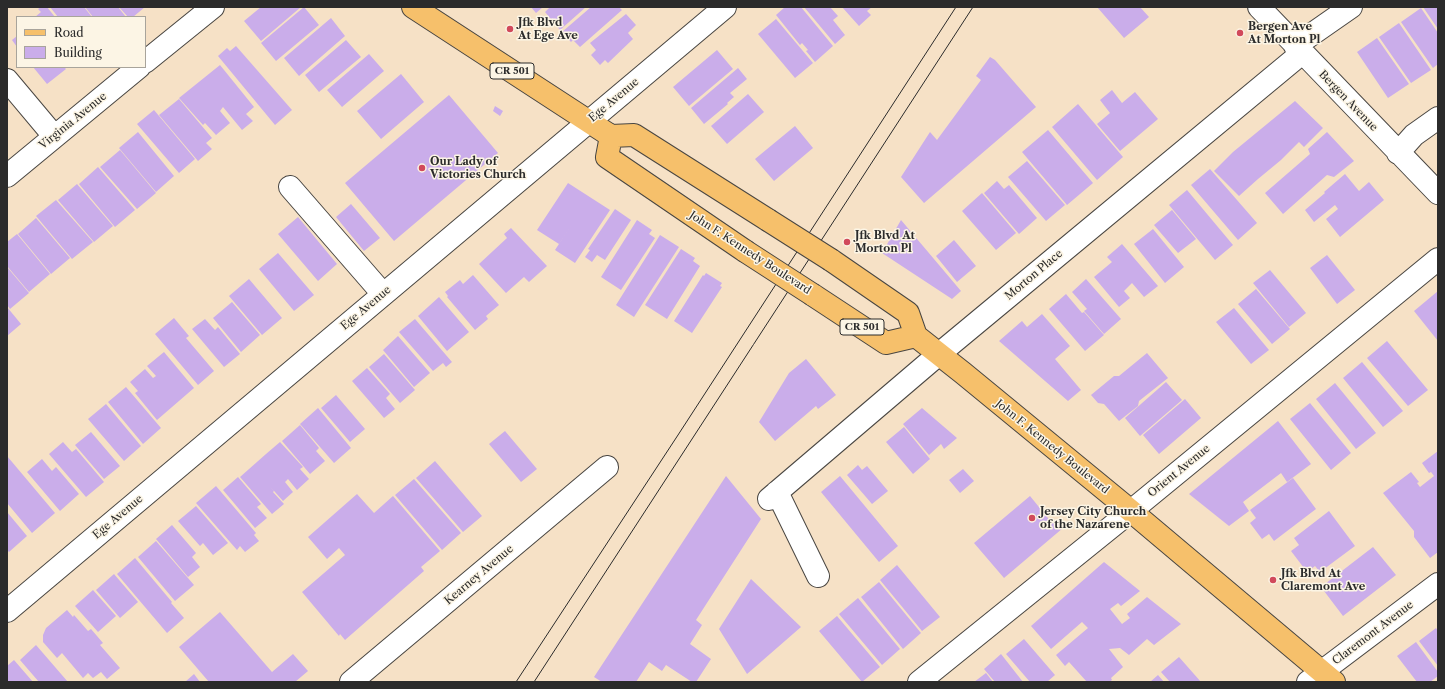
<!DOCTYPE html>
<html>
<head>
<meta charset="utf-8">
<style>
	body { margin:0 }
	#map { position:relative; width:1445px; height:689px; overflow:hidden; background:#f6e1c6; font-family:"Libre Caslon Text",serif }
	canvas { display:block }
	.frame { position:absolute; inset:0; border:8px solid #2b2b2b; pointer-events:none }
	.legend { position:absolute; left:16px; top:16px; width:130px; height:52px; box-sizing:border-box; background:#fcf5e5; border:1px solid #a8a49b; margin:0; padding:5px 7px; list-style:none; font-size:12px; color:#2b2b2b }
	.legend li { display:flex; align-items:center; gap:8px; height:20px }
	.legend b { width:20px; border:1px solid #a8a49b }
</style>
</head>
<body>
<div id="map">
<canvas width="1445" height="689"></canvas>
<div class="frame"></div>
<ul class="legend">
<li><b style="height:5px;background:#f6c06b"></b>Road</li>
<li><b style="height:11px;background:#caadea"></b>Building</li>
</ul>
</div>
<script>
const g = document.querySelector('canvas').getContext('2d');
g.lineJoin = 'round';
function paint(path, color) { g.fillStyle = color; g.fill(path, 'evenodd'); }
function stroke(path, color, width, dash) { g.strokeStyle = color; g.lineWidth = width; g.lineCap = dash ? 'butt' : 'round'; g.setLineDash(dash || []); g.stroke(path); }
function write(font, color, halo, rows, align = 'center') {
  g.font = font + ' "Libre Caslon Text",serif'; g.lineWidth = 3; g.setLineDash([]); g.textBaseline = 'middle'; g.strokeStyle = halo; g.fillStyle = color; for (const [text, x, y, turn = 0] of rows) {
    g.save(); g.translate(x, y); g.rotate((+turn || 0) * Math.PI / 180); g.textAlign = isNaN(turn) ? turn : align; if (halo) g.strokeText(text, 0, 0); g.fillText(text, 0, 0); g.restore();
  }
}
paint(new Path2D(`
	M41 7H47L55 17H35L41 12 38 9Z
	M50 7H84L92 17H58Z
	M85 7H118L126 17H93Z
	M119 7H145L133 17H128Z
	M261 7H301L261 41 244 21Z
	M304 7 319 25 276 61 261 43Z
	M531 7H543L536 13Z
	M550 7H586L560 30 545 12Z
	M591 7H619L622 10 580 47 573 40 571 42 562 32Z
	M785 7H801L833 46 815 62 806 51 808 50 802 43 800 45 776 15Z
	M804 7H830L838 16 833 20 845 35 835 44Z
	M842 7H872L867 11 871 15 859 26Z
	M1097 7H1140L1149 17 1124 38Z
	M1423 7H1438V29Z
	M1421 8 1438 33V64L1433 68 1401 22Z
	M626 14 636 25 628 33 633 39 608 63 605 60 600 65 591 55 596 50 590 43Z
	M331 18 345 36 299 76 284 58Z
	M776 19 813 63 795 78 758 34Z
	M1399 23 1431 70 1411 83 1379 37Z
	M17 36V47L12 40Z
	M1377 38 1409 84 1388 98 1357 52Z
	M346 40 361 57 319 92 305 75Z
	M236 46 292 110 275 125 218 56 227 48 230 51Z
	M717 50 733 69 689 106 673 87Z
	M369 54 384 71 342 107 327 90Z
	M990 57 995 60 1036 107 924 203 901 177 930 132 937 140 981 80 976 76Z
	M220 65 254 107 246 114 253 121 242 130 223 107 220 111 230 123 216 135 205 123 203 125 179 98Z
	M33 67H64L66 69 47 84Z
	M738 68 747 79 730 93 734 97 727 103 728 104 704 124 691 108Z
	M401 74 424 102 381 139 357 111Z
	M1112 90 1122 103 1135 92 1158 119 1120 151 1097 124 1110 113 1100 100Z
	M748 94 764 112 727 144 711 126Z
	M449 95 498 153 394 241 345 183Z
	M179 99 212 138 206 143 212 149 198 161 159 115Z
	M1295 101 1323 128 1304 147 1299 142 1281 160 1258 179 1239 196 1214 171 1233 152Z
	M1078 104 1123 157 1097 180 1052 127Z
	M495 106 503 111 500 116 493 111Z
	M154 110 195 159 179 173 137 124Z
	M795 126 813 148 774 181 755 159Z
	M1048 130 1093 183 1067 205 1022 152Z
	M138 132 174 176 156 192 119 148Z
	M1327 132 1354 161 1334 177 1327 175 1283 214 1265 193 1310 154 1308 149Z
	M120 150 156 193 137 209 100 167Z
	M1027 161 1065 205 1046 221 1008 177Z
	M98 167 135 210 115 227 79 184Z
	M1210 169 1257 223 1238 240 1191 185Z
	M1345 174 1359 191 1369 182 1384 200 1340 237 1326 219 1338 209 1335 205 1314 222 1305 210 1325 193 1324 192Z
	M997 181 1004 189 1009 185 1037 218 1019 234 984 193Z
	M568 183 610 210 575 263 555 250 584 206 559 244 537 230Z
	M77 184 113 226 94 242 58 200Z
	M1187 190 1233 245 1215 260 1169 205Z
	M982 193 1016 233 996 250 962 211Z
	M56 200 93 242 72 259 36 216Z
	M351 204 380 238 364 251 336 217Z
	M615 209 631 220 605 260 597 255 592 262 585 257 590 250 588 249Z
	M1172 210 1196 239 1178 253 1154 225Z
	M298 217 337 264 318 281 278 234Z
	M36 218 70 258 51 274 18 234Z
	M637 220 652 230 649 234 655 238 621 290 601 277Z
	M901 220 961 291 952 299 882 253Z
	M511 228 547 266 529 282 524 277 506 293 479 264 507 238 504 234Z
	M1153 229 1184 267 1165 283 1134 244Z
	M17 234 50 274 29 292 7 266V242Z
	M660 235 679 247 634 317 616 305Z
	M954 240 976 266 957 282 936 256Z
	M1122 244 1158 286 1144 297 1132 283 1124 291 1130 298 1119 307 1094 277 1112 262 1107 257Z
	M681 249 695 258 693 261 700 266 667 319 645 305Z
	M278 253 314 295 294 311 259 269Z
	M1327 255 1355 290 1337 304 1310 268Z
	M7 267 29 293 10 309 7 305Z
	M1270 270 1306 313 1289 327 1253 283Z
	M706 273 722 283 720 286 722 287 692 333 674 321 703 275 704 276Z
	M473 275 499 305 486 316 488 319 475 330 447 297 448 296 445 292 460 280 463 284Z
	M249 279 282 318 262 335 229 296Z
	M1086 279 1121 319 1104 334 1084 311 1087 309 1072 292Z
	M1256 289 1290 329 1272 344 1238 304Z
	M1438 291V341L1414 311Z
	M1066 294 1082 313 1084 312 1104 335 1085 351 1049 309Z
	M439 297 469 332 447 351 418 316Z
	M232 302 260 335 241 352 213 318Z
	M7 307 21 324 7 336Z
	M1234 308 1269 350 1251 364 1216 322Z
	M1042 314 1070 346 1055 359 1081 390 1068 401 999 341 1022 321 1027 327Z
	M174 318 189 336 186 338 214 371 198 385 155 334Z
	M205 319 215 330 218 327 240 354 224 367 192 329Z
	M415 319 452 362 446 367 443 363 433 371 399 332Z
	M398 336 430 373 414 387 383 350Z
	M1387 341 1428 390 1408 406 1367 358Z
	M164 352 194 388 157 420 135 393 138 391 130 382 145 369 153 378 156 376 147 366Z
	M1147 353 1168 378 1139 401 1138 406 1119 421 1104 404 1098 403 1091 395 1114 376H1119Z
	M384 354 415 390 400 403 369 367Z
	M806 359 836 395 818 409 816 406 775 441 759 422 789 373Z
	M1362 362 1403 411 1383 427 1343 378Z
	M367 368 390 394 386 398 395 409 384 418 352 381Z
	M1166 382 1182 400 1140 436 1125 418Z
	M1335 383 1376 433 1356 449 1316 399Z
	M126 387 161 428 143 444 108 402Z
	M336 395 365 429 350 442 321 408Z
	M1185 399 1201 418 1159 454 1143 435Z
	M1310 403 1351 453 1331 470 1290 419Z
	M106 404 141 446 124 461 88 419Z
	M318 408 351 448 334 463 300 424Z
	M922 408 957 438 944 449 941 444 929 455 903 424Z
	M1278 421 1311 464 1287 482 1281 473 1243 502 1249 511 1229 526 1189 494Z
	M300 425 319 448 316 451 325 461 310 474 282 441Z
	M904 427 930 459 913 474 886 442Z
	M505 431 537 469 521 482 489 444Z
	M91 432 120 466 104 479 75 445Z
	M63 442 72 452 76 449 104 482 86 497 49 454Z
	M280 442 303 467 300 469 309 479 297 490 288 479 285 482 293 492 283 501 267 483 274 491 273 492 284 504 272 514 240 477 266 454 275 464 266 454Z
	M1438 451V552L1430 558 1414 537V531L1383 493 1411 472 1419 482 1417 483 1420 487 1434 476 1431 472 1429 473 1422 463Z
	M7 456 55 513 32 533 7 503Z
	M42 459 52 471 56 467 79 494 60 511 27 472Z
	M435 461 482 516 463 532 416 478Z
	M858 465 862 470 867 466 888 491 872 504 847 475Z
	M963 469 974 481 960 493 949 480Z
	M726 476 761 519 696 620 702 625 690 644 711 659 696 682H692L666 665 662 671 649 662 636 682H602L594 677Z
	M840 476 898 546 879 562 821 492Z
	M238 477 261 504 257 507 267 518 255 528 223 490Z
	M1293 478 1316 509 1274 541 1269 534 1262 539 1250 523 1256 518 1250 510Z
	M414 479 461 533 442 550 395 495Z
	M216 486 256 533 254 535 259 541 245 552 240 546 237 550 196 503Z
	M357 494 374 513 393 496 440 551 421 567 424 571 345 640 340 634 339 636 302 592 345 555 339 548 327 559 308 537Z
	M1030 496 1052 523 1056 520 1063 528 1004 578 974 543Z
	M196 506 228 543 213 555 203 543 200 546 178 521Z
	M1329 511 1355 546 1320 572 1315 566 1307 572 1291 551 1299 545 1294 538Z
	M7 512 27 536 9 552 7 550Z
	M172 525 196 553 192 557 200 567 188 577 156 539Z
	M156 541 194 585 175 601 138 557Z
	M1373 547 1396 575 1343 616 1321 587Z
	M135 558 172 602 171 603 184 618 167 633 117 574Z
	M1104 562 1140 591 1121 606 1118 603 1110 609 1122 624 1130 618 1127 614 1147 597 1181 624 1154 645 1147 639 1129 655 1120 648 1109 649 1123 667 1111 678 1112 680 1109 682H1087L1069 662 1065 666 1056 655 1088 628 1082 622 1051 649 1031 626Z
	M897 565 940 617 922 631 880 580Z
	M114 574 138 602 120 618 96 590Z
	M751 579 801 627 747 674 719 629Z
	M879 582 921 633 903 649 861 597Z
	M93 590 116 616 98 632 75 606Z
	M858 598 900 649 882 665 839 614Z
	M67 610 73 617 74 615 88 631 91 629 103 643 100 645 120 668 107 679 101 672 93 678 88 673 83 678 62 653 57 658 43 642V635L46 628Z
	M220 612 272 672 293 654 308 671 295 682H209L179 647Z
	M837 616 880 667 862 682 819 631Z
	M1436 628 1438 631V666L1419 641Z
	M1024 639 1055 675 1047 682H1030L1006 654Z
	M1416 642 1438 672V676L1430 682H1417L1397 656Z
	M36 645 68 682H39L20 660Z
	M1001 654 1023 682H995L984 669Z
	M1179 657 1201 682H1170L1161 672Z
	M14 660 33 682H7V666Z
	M986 673 993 682H974Z
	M194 674 200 682H185Z
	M1158 675 1164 682H1150Z`), '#caadea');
const minor = new Path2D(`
	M1259 7 1438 193
	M1295 46 1351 7
	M145 62 213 7
	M7 80 54 136
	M1398 153 1414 135 1438 118
	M7 176 139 67
	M290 187 383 294
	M777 492 818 576
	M769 499 939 354 1302 53
	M7 611 725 7
	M351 682 607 467
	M919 682 1131 511 1438 259
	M1308 682 1438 584`);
const major = new Path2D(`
	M413 7 611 136 634 135 768 220
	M611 136 607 157 745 251
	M831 260 908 313 916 336 963 373 1131 511 1334 682
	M813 295 886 343 916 336`);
stroke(minor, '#494642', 24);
stroke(major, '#494642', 24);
stroke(minor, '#fff', 22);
stroke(major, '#f6c06b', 22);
stroke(new Path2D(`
	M516 682 678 435 956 7
	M534 682 973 7`), '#2b2b2b', 1);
const majorBridge = new Path2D(`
	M768 220 831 260
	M745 251 813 295`);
stroke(majorBridge, '#494642', 24, []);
stroke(majorBridge, '#f6c06b', 22);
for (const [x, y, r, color] of [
	[510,29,4,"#d1495b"],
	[1240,33,4,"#d1495b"],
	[422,168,4,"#d1495b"],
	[847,242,4,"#d1495b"],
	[1032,518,4,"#d1495b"],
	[1273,580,4,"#d1495b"]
]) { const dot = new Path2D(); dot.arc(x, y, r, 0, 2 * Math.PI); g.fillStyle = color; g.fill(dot); stroke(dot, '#fcf5e5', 1.5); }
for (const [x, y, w] of [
	[512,71,44],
	[862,327,44]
]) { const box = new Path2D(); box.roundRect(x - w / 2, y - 8, w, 16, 3); g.fillStyle = '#fcf5e5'; g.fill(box); stroke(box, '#2b2b2b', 1); }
write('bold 10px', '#2b2b2b', null, [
	["CR 501",512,71],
	["CR 501",862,327]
]);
write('bold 11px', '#2b2b2b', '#fcf5e5', [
	["Jfk Blvd",518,23],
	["At Ege Ave",518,36],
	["Bergen Ave",1248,27],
	["At Morton Pl",1248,40],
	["Our Lady of",430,162],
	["Victories Church",430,175],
	["Jfk Blvd At",855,236],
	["Morton Pl",855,249],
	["Jersey City Church",1040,512],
	["of the Nazarene",1040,525],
	["Jfk Blvd At",1281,574],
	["Claremont Ave",1281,587]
], 'left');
write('11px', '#2b2b2b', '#fcf5e5', [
	["Ege Avenue",614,100,-40],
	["Bergen Avenue",1348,101,46],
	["Virginia Avenue",73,121,-39],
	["John F. Kennedy Boulevard",750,253,33],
	["Morton Place",1034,275,-40],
	["Ege Avenue",366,308,-40],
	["John F. Kennedy Boulevard",1052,447,39],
	["Orient Avenue",1179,471,-39],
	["Ege Avenue",118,517,-40],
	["Kearney Avenue",479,575,-40],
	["Claremont Avenue",1373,633,-37]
]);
</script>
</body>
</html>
